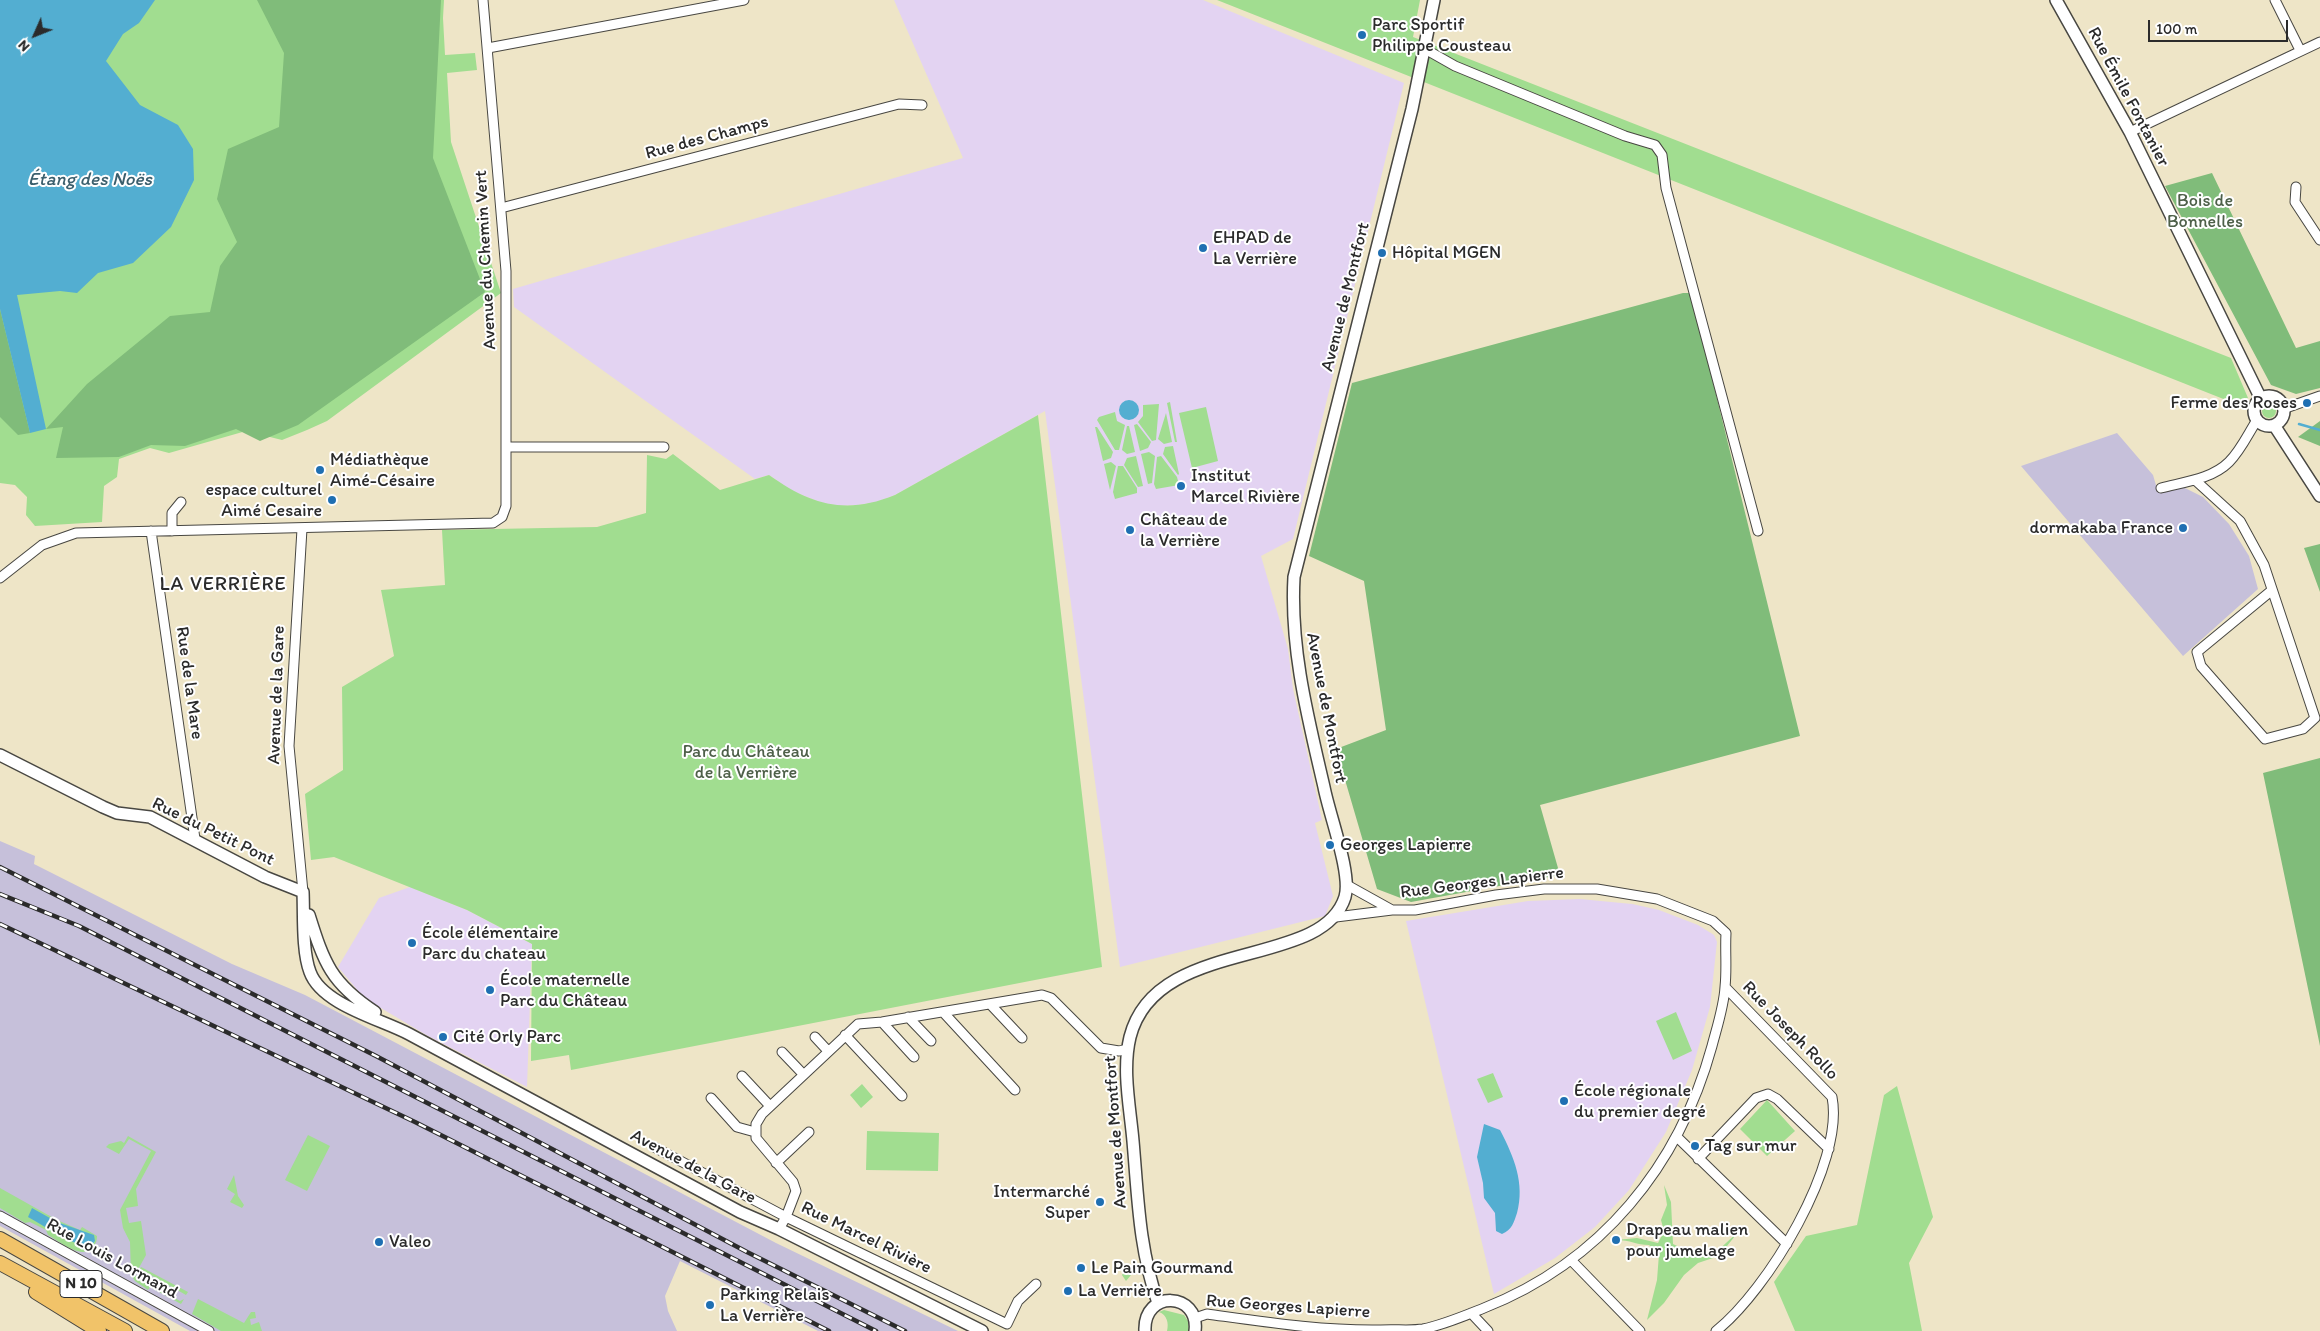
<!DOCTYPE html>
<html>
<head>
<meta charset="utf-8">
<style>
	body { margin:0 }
	#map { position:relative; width:2320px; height:1331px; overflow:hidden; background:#eee5c7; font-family:Itim,sans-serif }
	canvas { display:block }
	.north { position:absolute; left:10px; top:10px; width:50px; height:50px; -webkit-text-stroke:4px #fff; paint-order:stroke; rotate:226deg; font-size:14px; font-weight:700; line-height:20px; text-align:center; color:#2b2b2b }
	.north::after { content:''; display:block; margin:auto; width:18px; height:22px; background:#2b2b2b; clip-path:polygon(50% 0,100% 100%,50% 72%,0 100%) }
	.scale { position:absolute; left:2148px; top:20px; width:140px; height:22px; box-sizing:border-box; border:2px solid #2b2b2b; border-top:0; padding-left:6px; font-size:15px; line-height:18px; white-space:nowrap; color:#2b2b2b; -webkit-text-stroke:4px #fff; paint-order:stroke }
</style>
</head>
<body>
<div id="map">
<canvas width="2320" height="1331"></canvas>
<div class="north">N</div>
<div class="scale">100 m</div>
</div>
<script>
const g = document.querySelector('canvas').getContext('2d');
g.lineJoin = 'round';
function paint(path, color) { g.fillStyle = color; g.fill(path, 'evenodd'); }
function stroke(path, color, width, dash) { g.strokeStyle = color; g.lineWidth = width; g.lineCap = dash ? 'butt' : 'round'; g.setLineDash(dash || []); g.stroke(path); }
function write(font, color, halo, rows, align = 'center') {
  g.font = font + ' Itim,sans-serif'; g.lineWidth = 4; g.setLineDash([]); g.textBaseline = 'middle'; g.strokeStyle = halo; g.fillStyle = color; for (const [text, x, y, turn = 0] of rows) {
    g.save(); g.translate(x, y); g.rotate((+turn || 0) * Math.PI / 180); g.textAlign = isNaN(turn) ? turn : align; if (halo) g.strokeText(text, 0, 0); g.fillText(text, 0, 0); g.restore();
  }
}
paint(new Path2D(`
	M894 0H1203L1404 83 1293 539 1261 556 1288 649 1293 689 1322 820 1315 823 1333 896 1325 916 1120 967 1045 411 895 495 877 502 858 505 841 506 822 503 792 491 769 475 755 479 514 307 513 289 963 158Z
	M410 887 467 910 532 944 527 1087 428 1036 364 998 338 967 379 898Z
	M1580 899 1632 904 1659 910 1698 925 1714 935 1717 942 1710 1007 1692 1070 1666 1132 1629 1190 1595 1227 1555 1258 1494 1294 1406 921 1528 901Z`), '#e3d3f2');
paint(new Path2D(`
	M2117 433 2153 475 2158 492 2181 486 2203 497 2229 524 2249 556 2258 589 2183 656 2021 466Z
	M0 841 35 856 34 864 232 964 305 995 776 1243 958 1331H818L680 1261 665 1296 668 1311 677 1331H190L0 1226Z`), '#c6c0da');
paint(new Path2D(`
	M0 0H444L443 18 445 55 475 53 477 70 447 73 451 142 501 293 327 421 307 430 282 440 246 431 169 453 150 448 119 459 117 477 104 486 102 522 35 526 26 515 27 497 15 485 0 483Z
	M1217 0H1420L1413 37 2231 358 2248 398 2231 402Z
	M1170 402 1177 442H1175L1167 403Z
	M1159 404 1156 440 1152 441 1138 422 1143 416V405Z
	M2262 411a7 7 0 1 1 14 0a7 7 0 1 1-14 0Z
	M1206 407 1218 461 1192 468 1179 413Z
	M1115 412 1117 421 1125 425 1119 450H1115L1097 420 1099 417Z
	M1166 413 1172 442 1164 444 1158 439Z
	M1038 415 1102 967 571 1070 569 1055 531 1061 532 944 467 910 334 857 311 860 305 794 343 770 342 687 394 656 381 590 445 585 442 530 597 527 646 513 647 455 666 459 673 454 720 490 769 475C811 505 846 515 895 495Z
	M1137 424 1151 442 1148 448 1140 451 1134 425Z
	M1127 426H1129L1135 452 1127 454 1122 450Z
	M1095 427H1097L1113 452 1111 458 1103 461Z
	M1173 446 1179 474 1178 475 1163 454 1165 447Z
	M1149 452 1155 456 1152 483 1148 484 1141 454Z
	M1136 456 1143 486 1138 487 1124 465 1127 458Z
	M1161 456 1177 477 1179 485 1156 489 1154 484 1157 457Z
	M1111 462 1116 466 1110 490 1104 464Z
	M1118 466H1123L1137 488V493L1115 499 1113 492Z
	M1676 1012 1692 1051 1673 1060 1656 1021Z
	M1493 1073 1503 1097 1488 1103 1477 1079Z
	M862 1084 873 1097 861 1108 850 1095Z
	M1897 1086 1933 1217 1909 1263 1922 1331H1795L1774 1282 1806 1236 1857 1225 1884 1095Z
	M1767 1100 1795 1131 1767 1156 1740 1129Z
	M867 1131 939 1133 938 1171 866 1170Z
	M308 1135 330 1146 307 1191 285 1180Z
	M128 1136 156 1152 136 1189 138 1206 126 1208 129 1223 141 1221 146 1255 135 1275 180 1301 184 1299 181 1304 150 1287 148 1290 135 1281 131 1275 130 1242 123 1228 120 1210 151 1151 129 1139 119 1154 106 1147 109 1144 121 1141 124 1143Z
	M234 1175 238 1196 244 1205 242 1208 230 1202 235 1194 227 1189Z
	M1664 1185 1671 1202 1673 1244 1692 1253 1713 1255 1739 1231 1719 1256 1698 1263 1684 1275 1664 1303 1647 1320 1657 1280 1659 1254 1649 1245C1636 1245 1631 1240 1616 1240L1637 1238 1658 1243 1664 1231 1661 1220 1667 1205Z
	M0 1188 57 1220 80 1230 82 1227 97 1236C97 1241 96 1243 93 1247 82 1261 59 1241 48 1235L46 1230 30 1222 25 1223 0 1208Z
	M1127 1266 1132 1269 1131 1275 1126 1281 1122 1275Z
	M141 1267 188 1292 186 1295 140 1269Z
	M198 1299 244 1323 251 1312H255L256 1318 250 1319 251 1325 259 1322 262 1331H221L192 1314Z
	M1164 1310 1184 1315 1188 1321 1189 1331H1167C1169 1323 1167 1315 1159 1312Z`), '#a1dd90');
paint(new Path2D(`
	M257 0H441L433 158 485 292 298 425 260 441 236 429 185 446 151 445 119 457 56 458 63 427 46 429 87 384 170 316 210 312 220 266 237 242 217 199 228 149 279 127 284 53Z
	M2212 173 2296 348 2320 341V388L2296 394 2271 385 2165 186Z
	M1683 293H1691L1800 736 1540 805 1560 875 1411 902 1377 889 1336 749 1386 730 1364 581 1309 556 1352 383Z
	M0 309 30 433 18 435 0 417Z
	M2320 421V446L2298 437Z
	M2320 544V592L2304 548Z
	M2320 758V1046L2263 773Z`), '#80bc7a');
paint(new Path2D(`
	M0 0H155L139 23 123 34 106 61 140 105 178 125 193 149 194 180 171 227 133 263 98 273 77 293 60 291 17 295 46 429 30 433 0 309Z
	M1119 410a10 10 0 1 1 20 0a10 10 0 1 1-20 0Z
	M1484 1124 1500 1130C1514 1157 1525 1183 1517 1213 1514 1222 1512 1230 1502 1234L1496 1231 1495 1213 1484 1198 1483 1183 1477 1157Z
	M32 1208 57 1222 94 1235 95 1241 90 1247C68 1243 48 1228 28 1217Z`), '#53aed1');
stroke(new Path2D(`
	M2299 424 2320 430`), '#53aed1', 2.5);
const minor = new Path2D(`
	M2275 0 2300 50
	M488 48 744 0
	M1425 49 1455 66 1625 136 1655 145 1662 155 1666 188 1758 531
	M2130 132 2320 42
	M2296 187 2295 202 2320 240
	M501 208 899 104 922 105
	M2283 409 2320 396
	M507 447H664
	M2195 480 2240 521 2264 565 2315 718 2303 729 2265 739 2201 666 2197 652 2271 591
	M2161 488C2184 482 2212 479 2229 462 2241 450 2248 434 2257 420
	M302 529 289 746 303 892
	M151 531 195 839
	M172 531V513L181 502
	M0 578 42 545 76 533 493 523 502 517 506 506V271L483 0
	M1347 885 1392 910
	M990 1004 1022 1038
	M943 1012 1015 1090
	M908 1017 931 1041
	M882 1022 914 1057
	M845 1035 902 1096
	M815 1037 828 1051
	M782 1052 803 1074
	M742 1076 770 1106
	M711 1098 737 1127 755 1132
	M1677 1137 1787 1244
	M654 1147 786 1217 779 1229
	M1698 1159 1756 1098 1768 1094 1777 1099 1829 1149
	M776 1163 809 1132
	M0 1216 209 1331
	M1571 1260 1640 1331
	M1036 1284 1018 1301 1007 1324 786 1217 796 1191 793 1182 756 1138V1124L762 1114 858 1024 882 1022 1042 995 1051 998 1101 1048 1119 1051 1128 1049
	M1471 1313 1488 1331
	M1195 1318 1207 1314C1265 1322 1322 1331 1381 1330 1394 1329 1410 1331 1423 1329 1443 1325 1464 1316 1484 1308 1601 1262 1679 1166 1712 1046 1717 1027 1724 1006 1725 987 1727 969 1725 951 1726 933L1713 921 1657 899 1597 889H1544L1496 895 1415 910H1392L1336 917
	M1716 1331C1767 1291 1845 1163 1832 1097L1725 987`);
const tertiary = new Path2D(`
	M2056 0 2130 132 2261 399
	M2254 411a15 15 0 1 1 30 0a15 15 0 1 1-30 0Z
	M2274 425 2320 496
	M0 755 103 807 117 813 150 817 265 877 303 892
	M303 892C304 915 302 951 310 972 322 1005 381 1019 409 1034L740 1212 779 1229 982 1331
	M309 915C324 963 331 983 375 1012
	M1158 1303C1139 1249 1138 1198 1133 1141 1130 1107 1122 1070 1130 1037 1156 935 1322 971 1345 897 1352 874 1329 814 1324 787 1308 718 1290 649 1294 577L1412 109 1434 0
	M1145 1331C1143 1289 1200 1292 1195 1331`);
const primary = new Path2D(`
	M0 1239 162 1331
	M0 1263 125 1331
	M36 1292 99 1331`);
stroke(minor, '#484742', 11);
stroke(tertiary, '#484742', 14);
stroke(primary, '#484742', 16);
stroke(minor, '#fff', 9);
stroke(tertiary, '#fff', 11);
stroke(primary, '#f1c369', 14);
const rail = new Path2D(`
	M0 867 376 1056 747 1252 905 1331
	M0 894 79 926 876 1331
	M0 924 415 1122 829 1331`);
stroke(rail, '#2b2b2b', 4.5);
stroke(rail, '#fff', 2.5, [8]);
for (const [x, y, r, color] of [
	[1362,35,5,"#1f6fb2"],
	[1203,248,5,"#1f6fb2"],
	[1382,253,5,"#1f6fb2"],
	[2307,403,5,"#1f6fb2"],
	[320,470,5,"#1f6fb2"],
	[1181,486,5,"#1f6fb2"],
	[332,500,5,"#1f6fb2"],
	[2183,528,5,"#1f6fb2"],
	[1130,530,5,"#1f6fb2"],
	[1330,845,5,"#1f6fb2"],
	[412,943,5,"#1f6fb2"],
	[490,990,5,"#1f6fb2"],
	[443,1037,5,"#1f6fb2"],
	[1564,1101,5,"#1f6fb2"],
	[1695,1146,5,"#1f6fb2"],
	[1100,1202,5,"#1f6fb2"],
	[1616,1240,5,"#1f6fb2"],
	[379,1242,5,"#1f6fb2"],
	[1081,1268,5,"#1f6fb2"],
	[1068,1291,5,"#1f6fb2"],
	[710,1305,5,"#1f6fb2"]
]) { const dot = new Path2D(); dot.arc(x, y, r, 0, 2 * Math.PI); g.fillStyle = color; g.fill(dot); stroke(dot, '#fff', 2); }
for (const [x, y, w] of [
	[81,1284,42]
]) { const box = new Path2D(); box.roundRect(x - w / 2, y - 13.5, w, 27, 4); g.fillStyle = '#fff'; g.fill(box); stroke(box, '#2b2b2b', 1); }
write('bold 16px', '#2b2b2b', null, [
	["N 10",81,1284]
]);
write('18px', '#2b2b2b', '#fff', [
	["Parc Sportif",1372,25],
	["Philippe Cousteau",1372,46],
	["EHPAD de",1213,238],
	["La Verrière",1213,259],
	["Hôpital MGEN",1392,253],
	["Ferme des Roses",2297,403,"right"],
	["Médiathèque",330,460],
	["Aimé-Césaire",330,481],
	["Institut",1191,476],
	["Marcel Rivière",1191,497],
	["espace culturel",322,490,"right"],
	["Aimé Cesaire",322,511,"right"],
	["Château de",1140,520],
	["la Verrière",1140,541],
	["dormakaba France",2173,528,"right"],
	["Georges Lapierre",1340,845],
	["École élémentaire",422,933],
	["Parc du chateau",422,954],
	["École maternelle",500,980],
	["Parc du Château",500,1001],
	["Cité Orly Parc",453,1037],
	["École régionale",1574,1091],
	["du premier degré",1574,1112],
	["Tag sur mur",1705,1146],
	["Intermarché",1090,1192,"right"],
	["Super",1090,1213,"right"],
	["Drapeau malien",1626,1230],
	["pour jumelage",1626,1251],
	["Valeo",389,1242],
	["Le Pain Gourmand",1091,1268],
	["La Verrière",1078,1291],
	["Parking Relais",720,1295],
	["La Verrière",720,1316]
], 'left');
write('18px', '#2b2b2b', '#fff', [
	["Rue Émile Fontanier",2128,97,62],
	["Rue des Champs",707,138,-15],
	["Avenue du Chemin Vert",486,260,-93],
	["Avenue de Montfort",1346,297,-76],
	["Rue de la Mare",189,683,82],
	["Avenue de la Gare",277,695,-88],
	["Avenue de Montfort",1326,708,79],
	["Rue du Petit Pont",213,832,26],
	["Rue Georges Lapierre",1482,883,-7],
	["Rue Joseph Rollo",1790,1031,46],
	["Avenue de Montfort",1116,1132,-94],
	["Avenue de la Gare",693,1167,28],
	["Rue Marcel Rivière",866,1238,26],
	["Rue Louis Lormand",112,1259,29],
	["Rue Georges Lapierre",1288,1307,4]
]);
write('18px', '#4e6049', '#fff', [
	["Bois de",2205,201],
	["Bonnelles",2205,222],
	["Parc du Château",746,752],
	["de la Verrière",746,773]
]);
write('italic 19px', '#3b5f6d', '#fff', [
	["Étang des Noës",90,180]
]);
g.letterSpacing = '1px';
write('20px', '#2b2b2b', '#fff', [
	["LA VERRIÈRE",223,585]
]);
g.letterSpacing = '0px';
</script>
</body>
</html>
